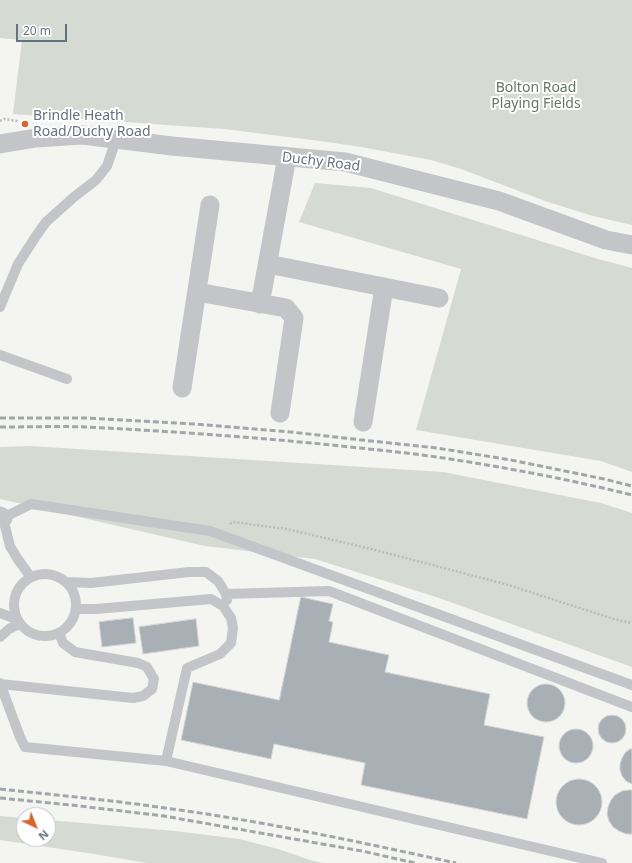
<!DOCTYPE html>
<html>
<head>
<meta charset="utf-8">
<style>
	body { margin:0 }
	#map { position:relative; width:632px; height:863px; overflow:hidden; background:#f4f4f1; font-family:"Noto Sans",sans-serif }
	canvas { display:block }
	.north { position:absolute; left:16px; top:807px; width:40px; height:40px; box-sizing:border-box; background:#fff; border:1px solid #c1c7cc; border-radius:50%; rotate:137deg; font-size:11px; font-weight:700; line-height:16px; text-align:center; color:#657280 }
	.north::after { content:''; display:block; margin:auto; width:14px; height:18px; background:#d9642c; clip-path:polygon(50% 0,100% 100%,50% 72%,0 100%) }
	.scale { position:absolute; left:16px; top:24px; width:51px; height:18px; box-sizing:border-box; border:2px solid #657280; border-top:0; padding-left:5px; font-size:12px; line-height:14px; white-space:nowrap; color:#657280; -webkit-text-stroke:3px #fff; paint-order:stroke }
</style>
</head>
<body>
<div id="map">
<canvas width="632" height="863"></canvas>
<div class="north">N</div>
<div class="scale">20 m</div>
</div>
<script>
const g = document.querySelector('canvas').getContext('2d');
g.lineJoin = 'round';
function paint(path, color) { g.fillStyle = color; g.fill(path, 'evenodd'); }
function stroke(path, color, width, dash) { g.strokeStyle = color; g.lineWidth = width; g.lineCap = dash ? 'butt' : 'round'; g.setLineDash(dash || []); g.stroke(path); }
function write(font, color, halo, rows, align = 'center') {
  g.font = font + ' "Noto Sans",sans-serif'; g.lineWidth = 4; g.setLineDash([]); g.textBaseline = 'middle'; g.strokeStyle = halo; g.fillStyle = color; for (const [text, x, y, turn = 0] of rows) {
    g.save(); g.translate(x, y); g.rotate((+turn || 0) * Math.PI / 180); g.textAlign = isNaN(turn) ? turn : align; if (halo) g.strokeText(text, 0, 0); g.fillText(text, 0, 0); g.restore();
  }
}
paint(new Path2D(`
	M0 0H632V225L593 216 545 201 461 169 431 160 361 147 320 141 224 129 13 114 22 40 0 38Z
	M315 183 371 188 598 259 632 268V472L601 461 416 430 461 269 299 222Z
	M30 446 443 472 601 503 632 513V667L436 597 315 559 205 546 0 499V447Z
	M0 816 24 818V839H48V820L175 831 239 839 278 849 313 861 324 863H147L88 853 0 840Z`), '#d5dbd2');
const building = new Path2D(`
	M301 597 333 604 329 621 333 622 329 642 389 655 385 672 490 694 484 725 544 737 527 819 361 785 365 763 274 744 271 759 181 740 193 682 279 700Z
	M133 618 136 643 102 647 99 622Z
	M196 619 199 646 143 654 139 627Z
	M527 703a19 19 0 1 1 38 0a19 19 0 1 1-38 0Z
	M598 729a14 14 0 1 1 28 0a14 14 0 1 1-28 0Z
	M559 746a17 17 0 1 1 34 0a17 17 0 1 1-34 0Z
	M630 749H632V784L626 781 622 776 620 770V764L622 758 625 753Z
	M556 802a23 23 0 1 1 46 0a23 23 0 1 1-46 0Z
	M629 790H632V834H626L619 831 613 827 609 821 607 814 608 807 611 800 615 795 622 791Z`);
paint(building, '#a9b0b5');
stroke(building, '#d5d6d3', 1);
stroke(new Path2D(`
	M0 121 4 119 17 121 18 123
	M230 524 233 522 287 529 371 549 505 584 614 619 632 623`), '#babcbe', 2.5, [2, 2]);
stroke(new Path2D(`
	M0 307 18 264 36 236 46 222 74 197 96 180 107 166 116 140
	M0 355 67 379
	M14 605a31 31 0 1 1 62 0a31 31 0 1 1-62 0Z
	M30 576 17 558 10 546 3 518 31 504 210 531 632 685
	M67 582 91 583 189 572H206L218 581 226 594 227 600
	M226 594 329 591 632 707
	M76 609H96L211 599 223 606 231 618 233 628 231 643 220 654 187 668 166 761 602 863
	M0 613 16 619
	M0 637 9 629 19 624
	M0 683 20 737 25 747 166 761
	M0 684 133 698 143 696 152 689 154 679 147 667 138 663 75 652 63 643 59 633`), '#c3c5c9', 10);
stroke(new Path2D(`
	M0 144 36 138 82 135 172 146 345 162 499 201 606 240 632 245
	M268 264 439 298
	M197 292 286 308 294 318 280 413
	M260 304 287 157
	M182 388 210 205
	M363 422 384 287
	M0 516 3 518`), '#c3c5c9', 19);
stroke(new Path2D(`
	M0 418H86L194 424 291 432 362 440 437 448 511 460 604 479 632 486
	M0 427C29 427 58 426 86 427 168 431 251 437 332 445 367 449 402 452 437 457 503 467 568 479 632 495
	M0 789C55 795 110 800 165 808 263 821 359 842 456 863
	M0 798 71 805 164 816 362 851 415 863`), '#a1a6ab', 3, [6, 3]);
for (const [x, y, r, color] of [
	[25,124,4,"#d9642c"]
]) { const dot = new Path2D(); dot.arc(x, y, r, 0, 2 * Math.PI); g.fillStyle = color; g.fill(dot); stroke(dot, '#fff', 1.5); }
write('14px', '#667863', '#fff', [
	["Bolton Road",536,88],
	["Playing Fields",536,104]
]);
write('14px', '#657280', '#fff', [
	["Brindle Heath",33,116],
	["Road/Duchy Road",33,132]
], 'left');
write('14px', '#657280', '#fff', [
	["Duchy Road",321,162,7]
]);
</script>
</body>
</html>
